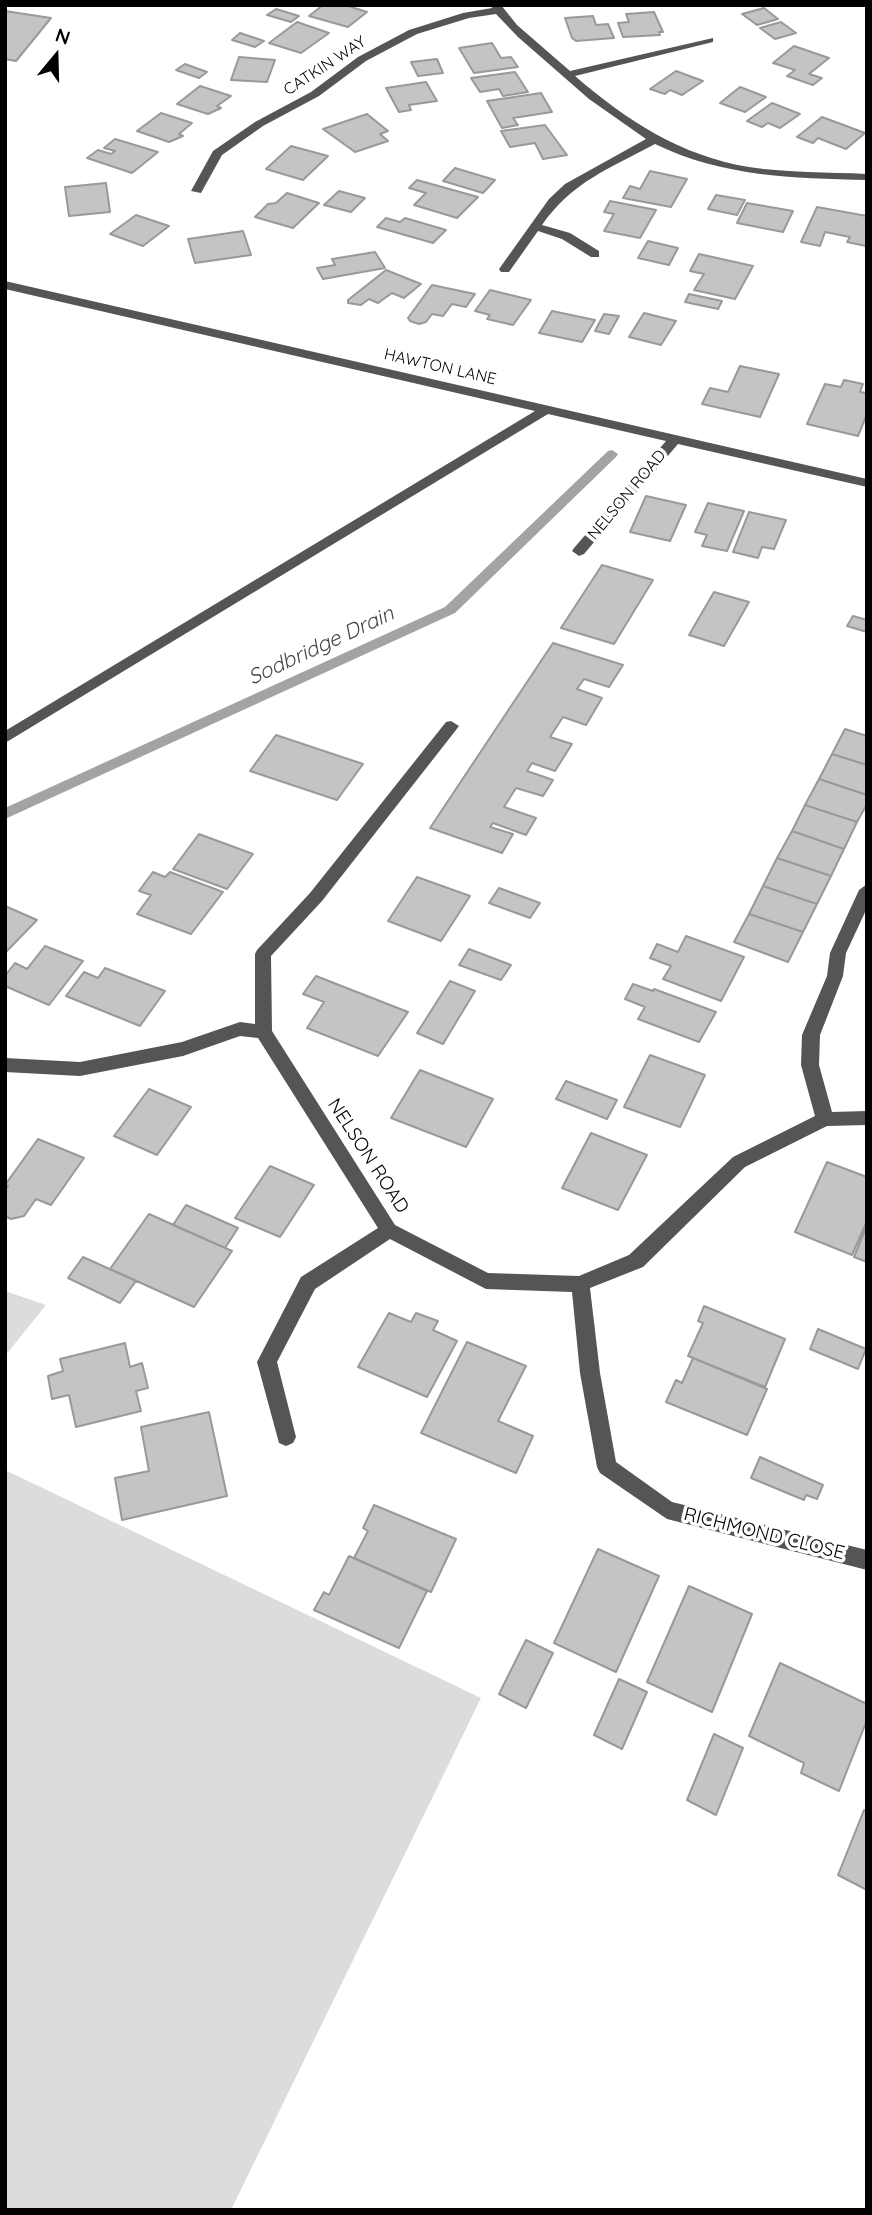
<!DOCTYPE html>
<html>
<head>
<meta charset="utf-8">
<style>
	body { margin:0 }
	#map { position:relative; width:872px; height:2215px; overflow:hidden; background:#fff; font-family:Quicksand,sans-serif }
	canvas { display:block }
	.frame { position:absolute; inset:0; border:7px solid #000; pointer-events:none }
	.north { position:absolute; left:21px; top:21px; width:70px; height:70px; -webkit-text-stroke:5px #fff; paint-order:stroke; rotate:19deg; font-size:19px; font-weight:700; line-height:28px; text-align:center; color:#000 }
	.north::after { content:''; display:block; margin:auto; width:24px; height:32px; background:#000; clip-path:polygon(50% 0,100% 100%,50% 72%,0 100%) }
</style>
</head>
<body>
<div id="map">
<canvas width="872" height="2215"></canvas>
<div class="frame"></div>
<div class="north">N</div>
</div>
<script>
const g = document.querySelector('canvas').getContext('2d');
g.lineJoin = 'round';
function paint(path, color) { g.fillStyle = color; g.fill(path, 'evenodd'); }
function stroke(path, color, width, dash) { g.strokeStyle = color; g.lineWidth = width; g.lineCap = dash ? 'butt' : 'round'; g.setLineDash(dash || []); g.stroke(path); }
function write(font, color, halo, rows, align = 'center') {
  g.font = font + ' Quicksand,sans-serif'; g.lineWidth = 7; g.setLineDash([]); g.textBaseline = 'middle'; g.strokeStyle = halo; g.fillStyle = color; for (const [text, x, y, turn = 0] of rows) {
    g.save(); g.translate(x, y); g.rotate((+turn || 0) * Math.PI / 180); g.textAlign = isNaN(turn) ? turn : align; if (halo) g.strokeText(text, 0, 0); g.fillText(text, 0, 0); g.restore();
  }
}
paint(new Path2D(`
	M5 1291 46 1305 5 1356Z
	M5 1470 481 1698 231 2210H5Z`), '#dcdcdc');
paint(new Path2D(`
	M612 450 618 454 616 457 455 613 5 819V808L445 607 608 451Z`), '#a3a3a3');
const building = new Path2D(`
	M323 5H345L367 12 348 27 309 16Z
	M764 8 778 19 757 25 742 14Z
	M276 9 299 16 291 22 267 15Z
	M5 11 51 18 16 61 5 59Z
	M654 12 663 32H659L660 35 623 37 618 23 629 22 626 14Z
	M593 16 596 25 608 24 614 38 576 41 572 38 565 18Z
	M297 22 329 33 301 53 269 43Z
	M781 22 796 33 775 39 760 28Z
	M240 33 264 41 255 47 232 40Z
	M492 43 501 58 511 57 518 67 474 73 459 48Z
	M794 46 829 58 809 74 822 78 813 85 787 76 795 70 773 63Z
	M239 57 275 60 267 82 231 80Z
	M437 59 443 73 418 76 411 62Z
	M185 64 207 72 199 78 176 70Z
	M676 71 703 81 682 95 670 90 665 94 650 89Z
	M515 72 528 92 503 96 499 89 480 92 471 78Z
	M426 82 437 101 409 105 411 110 399 112 386 88Z
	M200 86 231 96 217 106 221 108 208 114 177 104Z
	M740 87 766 97 745 112 720 103Z
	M541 93 552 112 513 118 518 125 502 128 487 101Z
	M772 103 800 114 780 128 768 123 762 127 747 121Z
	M161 113 192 123 179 134 183 136 169 142 137 131Z
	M367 114 388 131 380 134 388 141 355 152 323 129Z
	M822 117 865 133 846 149 818 138 813 143 797 137Z
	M545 125 567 155 543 159 535 143 510 147 501 131Z
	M115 139 158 152 132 173 87 158 98 150 111 154 115 151 104 148Z
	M291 146 328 156 303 180 266 169Z
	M455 168 495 180 483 193 443 181Z
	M650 171 687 179 671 207 623 198 630 186 640 189Z
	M417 180 478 197 457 218 414 205 426 193 409 188Z
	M106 183 110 212 69 216 65 187Z
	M339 191 365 198 351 212 324 205Z
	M287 193 319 203 293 228 255 217 268 204 276 203Z
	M716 195 745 200 737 215 708 209Z
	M610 201 656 210 640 238 604 231 614 214 604 212Z
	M747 203 793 211 783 232 737 223Z
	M817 207 867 216 866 246 847 242 850 237 825 232 820 246 801 242Z
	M136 215 169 226 143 246 110 234Z
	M386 218 400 222 405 218 446 230 433 243 377 227Z
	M243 231 251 255 195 263 188 239Z
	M648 241 678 248 669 265 638 258Z
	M375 252 385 268 323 279 317 268 335 265 332 259Z
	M699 254 753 266 735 299 694 290 704 274 690 271Z
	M386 270 421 284 404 298 392 293 378 303 369 299 361 305 348 303V300Z
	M432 285 475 294 466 307 452 304 443 316 432 314 426 322 419 324 410 321 408 318Z
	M490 290 531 300 513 325 487 319 490 315 475 311Z
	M689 294 722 301 718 309 685 302Z
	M552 311 595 320 582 342 539 333Z
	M644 313 676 321 661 345 629 337Z
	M604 314 619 316 609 334 595 331Z
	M740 366 779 374 760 417 702 404 710 388 728 392Z
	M844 380 863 384 860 392 867 393V414L858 436 807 424 825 384 841 387Z
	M646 496 686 505 670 541 630 532Z
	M708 503 744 511 727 551 702 546 707 535 695 532Z
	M749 512 786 520 774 549 762 547 758 558 733 552Z
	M602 565 653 580 614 644 561 628Z
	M714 592 749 602 724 646 689 635Z
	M853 616 867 620V632L847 626Z
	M553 643 623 665 609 687 584 679 577 689 602 698 586 725 563 717 550 737 572 744 555 771 532 763 527 771 553 780 543 796 516 788 504 807 536 818 526 835 493 823 490 827 513 834 502 853 430 828Z
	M845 729 867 736V765L832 754Z
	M276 735 363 764 337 800 250 771Z
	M832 754 867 765V795L819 779Z
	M819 779 867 795V804L857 822 805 805Z
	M805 805 857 822 844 849 792 831Z
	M792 831 844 849 831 876 777 858Z
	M199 834 253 854 227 889 173 869Z
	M777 858 831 876 817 904 763 886Z
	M153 872 165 877 170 872 223 892 191 934 137 914 151 895 139 891Z
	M417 877 470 896 441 941 388 921Z
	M763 886 817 904 803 932 749 914Z
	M499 888 540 903 530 918 489 903Z
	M5 906 37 920 5 953Z
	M749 914 803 932 788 962 734 942Z
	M686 936 744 957 721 1001 663 979 671 966 650 958 657 944 678 952Z
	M45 946 83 961 49 1005 5 986V976L15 963 27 969Z
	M469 949 511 965 501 980 459 965Z
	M105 968 165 991 140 1026 66 996 84 972 98 978Z
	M316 976 408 1012 378 1056 307 1028 324 1002 303 994Z
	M450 981 475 991 443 1044 417 1033Z
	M633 984 653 991 654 989 716 1012 699 1042 638 1019 645 1007 625 999Z
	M650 1055 705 1075 680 1127 624 1107Z
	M420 1070 493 1099 466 1147 391 1118Z
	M566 1081 617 1100 607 1119 556 1099Z
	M149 1089 191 1107 157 1155 114 1136Z
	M591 1133 647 1155 618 1210 562 1188Z
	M38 1139 84 1158 51 1205 36 1199 24 1216 11 1219 5 1216V1190L8 1186 5 1185Z
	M827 1162 867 1177V1221L852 1255 795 1232Z
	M270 1166 314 1185 280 1237 235 1218Z
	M186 1205 238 1228 225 1248 173 1225Z
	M149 1214 232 1251 194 1307 110 1269Z
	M867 1225V1262L854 1257Z
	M83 1257 136 1281 120 1303 68 1278Z
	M704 1306 785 1339 765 1387 688 1356 703 1323 698 1321Z
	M389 1313 411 1322 416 1313 438 1321 433 1330 457 1341 427 1397 358 1367Z
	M818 1329 866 1349 858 1369 810 1349Z
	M467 1342 526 1366 498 1421 533 1436 516 1473 421 1433Z
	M125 1343 130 1367 142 1363 148 1388 136 1391 141 1411 76 1427 69 1395 52 1399 48 1376 63 1371 60 1359Z
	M693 1358 767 1389 747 1435 666 1402 676 1380 682 1383Z
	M209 1412 227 1496 122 1520 115 1478 149 1471 141 1427Z
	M760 1457 823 1485 817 1499 806 1495 804 1500 751 1478Z
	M374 1505 456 1539 431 1592 354 1558 368 1531 363 1528Z
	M598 1549 659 1576 616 1672 554 1643Z
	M349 1556 427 1591 399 1648 314 1610 324 1592 329 1595Z
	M689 1586 752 1614 712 1712 647 1682Z
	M526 1640 553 1653 526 1708 499 1694Z
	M780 1663 867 1704V1720L839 1791 801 1773 804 1763 749 1736Z
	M619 1679 647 1692 622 1749 594 1735Z
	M714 1734 743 1748 716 1815 687 1800Z
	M864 1810 867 1811V1890L838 1875Z`);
paint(building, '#c4c4c4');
stroke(building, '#999', 2);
paint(new Path2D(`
	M491 5H501L517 25 570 71 713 38V42L575 76C626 120 681 156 749 167 788 173 828 172 867 174V180C792 178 723 177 655 144 609 169 573 181 542 225L570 233 599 251V257H591L562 239 538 231 509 272H501L499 269 549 199 565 184 646 139 589 99 518 37 496 14 469 18 417 34 366 61 319 96 263 126 222 155 201 193 191 191 213 151 255 122 311 92 358 57 409 30 463 13 492 8Z
	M5 281 867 479V487L678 444 584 554 579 556 572 551 574 548 666 441 548 414 5 743V731L535 411 5 289Z
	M451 721 459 726 456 730 322 901 271 956 272 1031 395 1225 488 1273 579 1276 629 1255 733 1157 815 1116 801 1065 802 1035 827 976 830 953 859 890 867 884V908L846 953 843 976 820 1035 819 1065 832 1112 867 1111V1125L827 1126 745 1167 643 1267 590 1288 600 1373 616 1462 672 1502 867 1550V1570L667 1519 600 1473 597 1467 580 1373 572 1292 486 1289 390 1239 315 1289 277 1362 296 1437 293 1443 286 1446 279 1443 257 1362 301 1277 378 1228 258 1038 240 1036 183 1056 80 1076 5 1072V1058L80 1062 182 1042 240 1022 255 1024V954L257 950 310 893 446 722Z`), '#555');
write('16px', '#000', '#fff', [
	["CATKIN WAY",325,66,-33],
	["HAWTON LANE",440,367,13],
	["NELSON ROAD",627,495,-50]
]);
write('19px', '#000', '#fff', [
	["NELSON ROAD",368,1156,57],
	["RICHMOND CLOSE",764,1534,14]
]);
write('italic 21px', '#444', '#fff', [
	["Sodbridge Drain",321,646,-25]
]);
</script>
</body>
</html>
